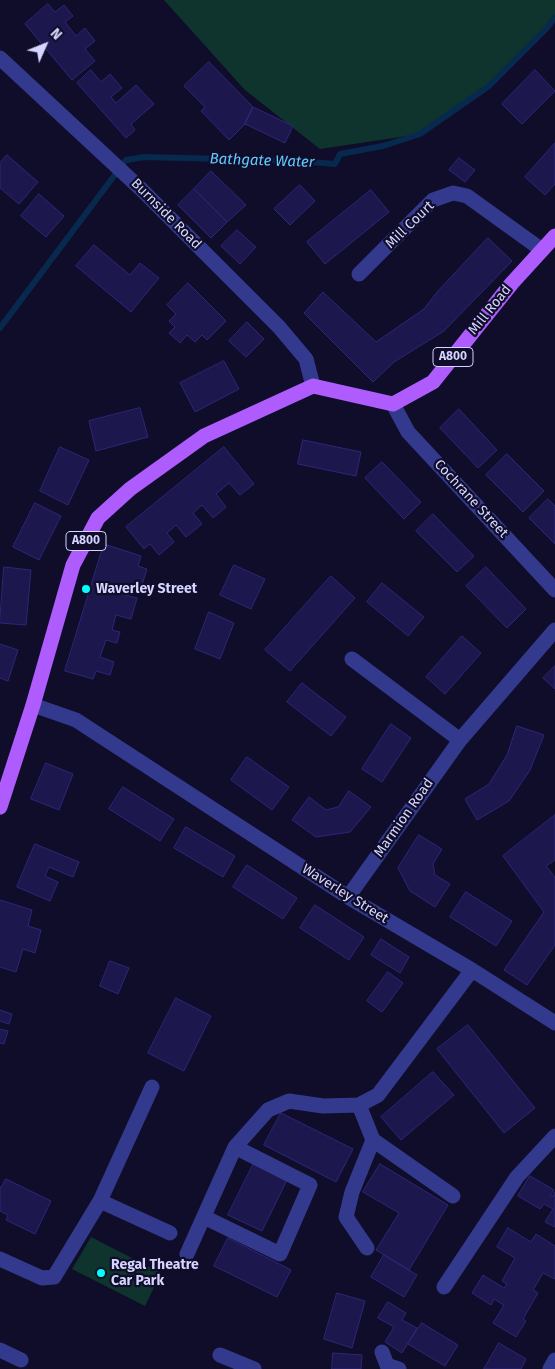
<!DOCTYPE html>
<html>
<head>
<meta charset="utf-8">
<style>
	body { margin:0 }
	#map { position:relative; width:555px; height:1369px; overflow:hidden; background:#0f0d29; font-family:"Fira Sans",sans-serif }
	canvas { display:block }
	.north { position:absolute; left:20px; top:20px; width:50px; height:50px; -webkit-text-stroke:4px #0f0d29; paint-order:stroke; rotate:46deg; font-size:14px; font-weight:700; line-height:20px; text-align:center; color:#d5d5ff }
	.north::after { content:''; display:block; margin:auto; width:18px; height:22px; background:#d5d5ff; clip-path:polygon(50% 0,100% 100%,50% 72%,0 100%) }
</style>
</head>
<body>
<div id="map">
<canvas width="555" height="1369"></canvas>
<div class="north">N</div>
</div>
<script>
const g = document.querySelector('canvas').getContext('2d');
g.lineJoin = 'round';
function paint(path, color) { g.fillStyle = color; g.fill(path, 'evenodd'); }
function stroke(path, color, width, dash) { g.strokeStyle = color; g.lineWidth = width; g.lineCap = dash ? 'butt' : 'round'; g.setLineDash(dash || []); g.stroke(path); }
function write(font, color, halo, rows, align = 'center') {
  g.font = font + ' "Fira Sans",sans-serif'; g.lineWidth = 4.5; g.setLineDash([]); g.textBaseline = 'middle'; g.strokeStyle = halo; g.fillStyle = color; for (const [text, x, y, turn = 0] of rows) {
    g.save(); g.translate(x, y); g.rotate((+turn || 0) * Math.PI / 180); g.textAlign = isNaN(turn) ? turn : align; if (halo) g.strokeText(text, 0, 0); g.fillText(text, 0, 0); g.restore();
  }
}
paint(new Path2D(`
	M164 0H555V17L547 28 489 86 420 134 320 149 245 90Z
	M91 1237 161 1273 145 1306 72 1269Z`), '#0f342e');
stroke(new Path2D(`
	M0 328 126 160 145 157 299 161 335 164 340 154 383 146 420 134 489 86 547 28 555 17`), '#07294e', 6);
const building = new Path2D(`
	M48 4 55 12 64 5 73 16 65 22 76 36 85 28 95 41 85 49 95 61 72 80 25 24Z
	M209 62 253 107 245 124 229 140 201 111 205 107 184 86Z
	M91 70 101 82 110 74 122 88 111 97 116 103 136 85 154 104 131 124 135 130 126 138 77 83Z
	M535 70 555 91 522 124 502 104Z
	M253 107 293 126 285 143 245 124Z
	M555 143V184L545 195 525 177Z
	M7 155 38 182 19 204 0 188V163Z
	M459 158 475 170 465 182 449 170Z
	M211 171 246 205 227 222 194 189Z
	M300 185 315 201 290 225 274 209Z
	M194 189 227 222 211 238 178 205Z
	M371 190 389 212 325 264 307 242Z
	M39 194 64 216 46 237 21 216Z
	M237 230 256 247 240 264 221 246Z
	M488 238 512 261 444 331 394 362 373 382 304 313 323 292 376 342 424 309 438 291Z
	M94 245 130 275 140 263 159 278 131 312 76 266Z
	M188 283 226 321 207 340 202 335 195 342 187 335 180 343 169 333 175 327 169 321 176 314 167 305Z
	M247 322 264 339 246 357 229 341Z
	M224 361 239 389 195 412 180 383Z
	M140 408 148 437 96 451 89 421Z
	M459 409 497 450 478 468 440 428Z
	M303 440 361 452 356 476 298 464Z
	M60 447 89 460 68 505 40 491Z
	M224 447 254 484 240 495 229 483 216 494 226 507 213 518 202 505 193 513 202 524 186 537 176 525 167 533 174 542 159 555 150 544 144 549 126 527Z
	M507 454 544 491 523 512 486 475Z
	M382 462 421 502 404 519 365 478Z
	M548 499 555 506V544L529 518Z
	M35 503 61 516 39 560 13 547Z
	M433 514 474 556 457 572 416 531Z
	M104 544 141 556 138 566 147 569 141 588 128 584 125 595 137 598 131 619 116 615 112 630 120 632 117 643 106 640 100 657 114 662 110 675 96 671 93 679 65 671Z
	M234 565 265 579 251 609 220 595Z
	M4 567 31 570 26 625 0 623Z
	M486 567 526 609 507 628 466 586Z
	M331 576 355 598 290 671 265 650Z
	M382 583 424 617 408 636 367 602Z
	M209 612 234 623 220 659 195 649Z
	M462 636 481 653 445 694 426 677Z
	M0 644 18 650 8 681 0 678Z
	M555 666V689L543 678Z
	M302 683 346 717 331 736 287 702Z
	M391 724 411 738 382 782 362 769Z
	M517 726 544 735 530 770 509 801 477 820 465 799 489 784 507 755Z
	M247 757 289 787 272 810 231 780Z
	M46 763 73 774 59 810 31 799Z
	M123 787 174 819 160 841 109 809Z
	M349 791 371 807 350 832 316 837 292 820 309 797 326 810 338 807Z
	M555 815V860L546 866 555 877V945L527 985 504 970 544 912 503 856Z
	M186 827 235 856 223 877 174 848Z
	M419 835 442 849 433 864 435 875 450 884 435 907 410 891 398 868Z
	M35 844 79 862 73 877 49 867 45 876 58 882 50 901 17 887Z
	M247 865 297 898 283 919 233 887Z
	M466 892 512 921 496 946 450 917Z
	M0 900 32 910 28 926 41 930 35 953 23 949 16 972 0 967Z
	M315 905 364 937 349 960 300 928Z
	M381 939 409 957 400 973 371 955Z
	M110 961 129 968 118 994 100 986Z
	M388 972 403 983 382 1012 367 1001Z
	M176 998 211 1016 184 1071 148 1053Z
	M0 1010 12 1014 9 1024 0 1021Z
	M468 1025 535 1108 504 1133 437 1049Z
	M0 1029 8 1031 4 1044 0 1043Z
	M433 1072 454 1095 401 1140 381 1117Z
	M281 1113 353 1149 336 1182 264 1145Z
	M254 1163 287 1180 262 1231 228 1215Z
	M380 1164 448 1205 409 1270 376 1250 399 1213 363 1192Z
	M530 1176 554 1190 550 1196 552 1197 555 1192V1227L545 1222 553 1209 544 1204 540 1209 518 1196Z
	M6 1179 51 1201 35 1234 6 1220 8 1215 0 1211V1187H1Z
	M508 1228 531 1242 536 1234 555 1246V1279L543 1273 533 1290 538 1293 523 1319 526 1321 516 1337 493 1323 504 1305 494 1299 491 1305 472 1293 483 1275 504 1288 507 1284 502 1281 515 1258 497 1247Z
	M228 1238 291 1270 277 1297 214 1266Z
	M384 1255 417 1275 404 1297 371 1277Z
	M337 1293 365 1301 352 1348 324 1339Z
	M388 1302 406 1313 402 1320 417 1328 402 1353 385 1342 394 1327 378 1318Z
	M422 1323 458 1345 445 1366 408 1344Z
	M499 1343 526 1359 521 1369H484Z
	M333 1353 362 1355 361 1369H332Z`);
paint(building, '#1c174c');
stroke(building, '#2d277a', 1);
stroke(new Path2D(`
	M0 58 142 190 279 327 306 359 313 386
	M359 274 433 200 453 193 467 196 542 250
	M393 404 408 432 555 590
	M352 659 460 740
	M33 705 76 720 348 897 472 970 555 1023
	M348 897 460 740 555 630
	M359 1105 373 1140 453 1196
	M100 1201 152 1087
	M204 1217 280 1254 310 1185 235 1147
	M367 1248 346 1217 352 1192 373 1140
	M187 1254 235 1147 268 1110 289 1101 323 1106 359 1105 378 1095 472 970
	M0 1259 42 1278 54 1277 100 1201 170 1233
	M444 1287 517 1177 555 1136
	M0 1350 21 1360
	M382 1352 387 1365 399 1369
	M220 1355 254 1369
	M550 1369 555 1360`), '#333a8d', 15);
stroke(new Path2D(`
	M0 807 33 705 73 565 98 518 130 489 204 436 313 386 393 404 433 382 512 283 555 236`), '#af5cff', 15);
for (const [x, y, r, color] of [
	[86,589,5,"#01fffb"],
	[101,1273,5,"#01fffb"]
]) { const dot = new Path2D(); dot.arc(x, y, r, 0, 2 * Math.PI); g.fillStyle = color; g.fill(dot); stroke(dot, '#0f0d29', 2); }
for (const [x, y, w] of [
	[453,357,40],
	[86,541,40]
]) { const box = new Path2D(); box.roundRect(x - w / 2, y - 9.5, w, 19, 4); g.fillStyle = '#0f0d29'; g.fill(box); stroke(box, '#d5d5ff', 1); }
write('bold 12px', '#d5d5ff', null, [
	["A800",453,357],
	["A800",86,541]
]);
write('14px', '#d5d5ff', '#0f0d29', [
	["Burnside Road",166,214,45],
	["Mill Court",410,225,-44],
	["Mill Road",490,310,-51],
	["Cochrane Street",471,499,47],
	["Marmion Road",404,818,-55],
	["Waverley Street",345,894,32]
]);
write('bold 14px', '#d5d5ff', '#0f0d29', [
	["Waverley Street",96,589],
	["Regal Theatre",111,1265],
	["Car Park",111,1281]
], 'left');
write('italic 15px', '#63c9ff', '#0f0d29', [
	["Bathgate Water",262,161,2]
]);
</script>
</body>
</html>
